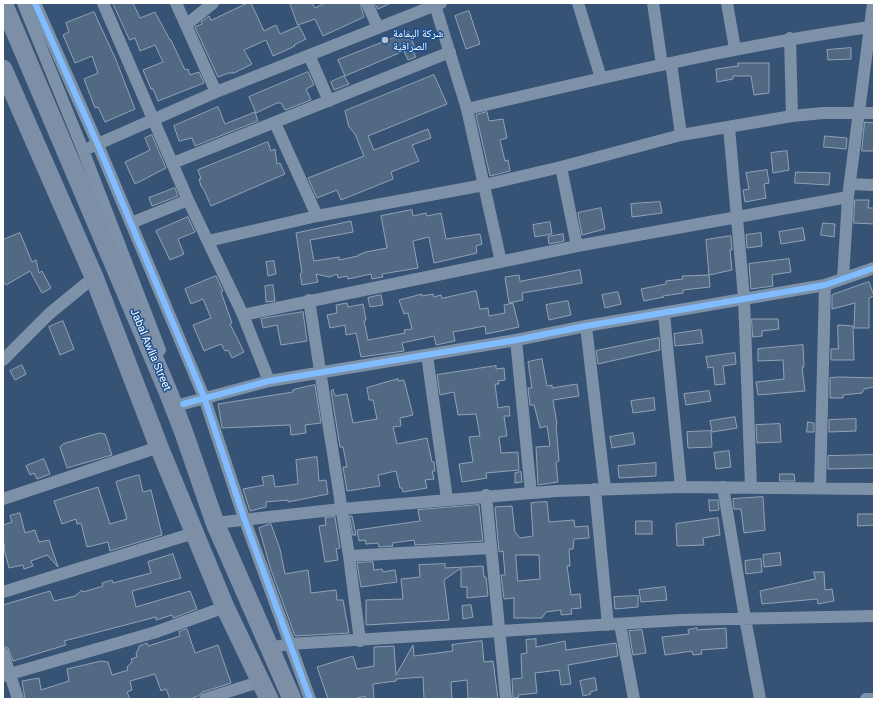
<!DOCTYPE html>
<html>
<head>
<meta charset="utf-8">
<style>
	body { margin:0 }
	#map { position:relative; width:877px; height:702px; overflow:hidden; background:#365274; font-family:Roboto,sans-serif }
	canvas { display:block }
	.frame { position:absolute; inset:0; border:4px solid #fff; pointer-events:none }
</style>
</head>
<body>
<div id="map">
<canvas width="877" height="702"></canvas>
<div class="frame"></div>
</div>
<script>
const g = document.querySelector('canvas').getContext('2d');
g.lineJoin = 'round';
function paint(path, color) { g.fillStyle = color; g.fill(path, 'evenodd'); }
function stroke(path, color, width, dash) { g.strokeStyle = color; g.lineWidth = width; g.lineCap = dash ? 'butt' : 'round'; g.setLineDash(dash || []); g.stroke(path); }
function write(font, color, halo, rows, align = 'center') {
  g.font = font + ' Roboto,"Noto Naskh Arabic",sans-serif'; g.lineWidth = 3; g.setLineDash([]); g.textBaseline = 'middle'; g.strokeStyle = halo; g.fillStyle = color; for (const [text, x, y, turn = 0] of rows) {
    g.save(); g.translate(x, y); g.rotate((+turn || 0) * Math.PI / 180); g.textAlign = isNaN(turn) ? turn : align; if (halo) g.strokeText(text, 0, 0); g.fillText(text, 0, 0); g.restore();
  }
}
const building = new Path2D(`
	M113 3H133L140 18 155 12 170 40H171L185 70 188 69 190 75 199 72 204 83 158 101 153 89H151L143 70 163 62 155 45 140 51 135 38 130 40Z
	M248 3H251L264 31 276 25 280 34 299 26 306 39 294 45 295 46 273 56 266 40 244 50 252 64 234 73H229L218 77 195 27 202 24 201 22 209 16 211 20Z
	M290 3H312L315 8 325 3H360L364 17 323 36 315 19 298 25Z
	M375 3H391L378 9Z
	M469 11 480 44 466 49 455 16Z
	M94 12 116 60 135 109 105 122 98 107 95 108 84 79 98 73 92 56 75 63 63 35 69 32 66 23Z
	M409 32 415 48 412 49 416 57 408 60 404 51 345 76 338 60Z
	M851 48V59L828 60 827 50Z
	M738 63H769V93L754 95 751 76H733V79L717 82 716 69 738 66Z
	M308 72 314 85 306 89 311 100 285 110 281 103H277L256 113 249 97Z
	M434 75 447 104 368 136 374 150 428 129 431 138 412 145 419 161 391 172 393 179 341 200 337 190 317 198 308 178 364 156 355 134 349 127 345 111Z
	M344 76 349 84 334 90 331 82Z
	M218 107 225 124 255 112 258 121 195 146 192 138 179 141 174 126Z
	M487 112 489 121 503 119 507 138 500 140 505 161 508 160 510 171 490 176 476 115Z
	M865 122 874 123V151H862Z
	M152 135 166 168 135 184 125 162 150 150 145 138Z
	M825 136 847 138 846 149 824 147Z
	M268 142 271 151 275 149 277 164 280 163 285 174 211 206 204 190 201 186 199 179H201L198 170Z
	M787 151 789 170 773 173 771 153Z
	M767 170 769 183 764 184 766 198 745 202 743 190 749 189 746 173Z
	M796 172 830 173 829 185 795 183Z
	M175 188 178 196 152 206 149 198Z
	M855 200H869L868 208H874V224L854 223Z
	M660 202 662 213 632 217 631 204Z
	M601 208 605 229 582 235 578 213Z
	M412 210 413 216 426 213 427 216 441 213 446 239 480 234 482 244 476 246 477 253 434 263 429 237 413 241 418 268 382 274 383 277 372 279 371 274 348 279 347 276 338 278 337 274 329 277 316 274 318 282 302 285 300 274 302 273 296 233 351 221 353 232 310 240 314 261 339 257V260L358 256V255L366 252 387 248 381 216Z
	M188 217 195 232 178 239 184 254 170 260 156 231Z
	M550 222 552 234 535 237 533 225Z
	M823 223 835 224 834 237 821 235Z
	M803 228 805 240 781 244 779 232Z
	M20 233 32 262 36 260 39 273 42 271 51 288 42 293 30 271 6 285 3 281V240Z
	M761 233 762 246 747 248 746 235Z
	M563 234 564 241 549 244 548 237Z
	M731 236 732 250H730L732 270 709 275 710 287 683 290V293L663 296 664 297 644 301 641 289 666 284V281L683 279 682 276 709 275 706 240Z
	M789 259 791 272 772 275 773 286 751 289 749 264Z
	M274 261 276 274 268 276 266 262Z
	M580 270 582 283 522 293 523 300 509 303 505 277 519 275 520 281Z
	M216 276 223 291 221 292 232 323 230 324 244 352 232 358 228 350 225 351 221 344 204 351 193 325 211 318 203 299 191 304 185 289Z
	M869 282 874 296 869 298V328H854L855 303 832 309V295Z
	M273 285 275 301 266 302 265 286Z
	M476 291 480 309 488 308 489 316 505 313 504 305 513 303 519 327 486 334 485 326 453 332 455 341 436 345 434 336 402 343 404 351 361 357 356 333 346 335 345 325 330 328 327 315 337 313 336 305 347 303 348 307 363 304 366 320 364 321 368 340 405 333 404 330 412 329 408 313 404 314 399 300 422 294V296L433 294 434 297 441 295 442 298Z
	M618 292 621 304 605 308 602 295Z
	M381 295 383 305 370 307 368 298Z
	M568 301 571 315 549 320 546 305Z
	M303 312 307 341 281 345 277 325 263 328 261 319Z
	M752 319H778L779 329 762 331V336L753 337Z
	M63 321 74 349 60 355 49 327Z
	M838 325 853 326 854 360H831V349H838Z
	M701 330 703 343 675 346 674 334Z
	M659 338 660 350 598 364 596 351Z
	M803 345 804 367H802L805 391 758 395 756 382 784 379 783 360 758 361V349Z
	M735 353 736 364 723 366 725 384 715 385 713 367 708 368 706 357Z
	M542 359 547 386 552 385V388L577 384 579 396 553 400 557 424 556 425 559 461 556 462 558 482 538 485 536 447 550 446 547 426 540 428 534 405H530L528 388H532L528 362Z
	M22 365 26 374 15 380 10 371Z
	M496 366V369L504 368 505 380 498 381 499 384H495L498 408 509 406 510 416H504L507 436 499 437 501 453 518 452 519 470 486 473 487 478 462 482 459 464 473 462 469 437 480 436 476 414 458 415 454 392 440 395 437 375Z
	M841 377 874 378V387L864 389 862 393 843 395V398H830V378Z
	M398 379V381L404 380 413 415 400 418 401 426 393 427 397 444 427 438 432 462H434L435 471H432L434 479 425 480 427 488 403 492 402 488H400L396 471 378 475 380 486 347 491 343 467H347L343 447H340L331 391 333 389 335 396 347 394 353 423 377 419 373 400H369L367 388Z
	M315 385 321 423 305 425 306 433 291 435 290 425 222 428 218 404 293 392V390Z
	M709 391 711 401 686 405 684 394Z
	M654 398 655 410 633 413 631 401Z
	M735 417 737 428 712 432 710 421Z
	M856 419V431L829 432V420Z
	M808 422 814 423V432H807Z
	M780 424 781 442 757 443 756 425Z
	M711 431 712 447 688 448 687 432Z
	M100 433 105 434 112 455 67 468 60 447 63 444Z
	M633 433 635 444 612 448 610 437Z
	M729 451 731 467 716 469 714 453Z
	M874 455V468L828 469V456Z
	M317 457 319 481 326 480 328 494 288 502V500L266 502V507L250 511 243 489 264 485 262 477 273 475 275 487 298 484 296 460Z
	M44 459 50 474 37 479 34 473 30 475 26 466Z
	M656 463V476L619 478 618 466Z
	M521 472 522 482 515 483V473Z
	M780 474H794L795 481H780Z
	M139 475 143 492 151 490 162 535 110 551 108 542 87 547 81 523 77 524 76 519 62 524 54 501 98 487 110 524 127 519 116 482Z
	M763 497 765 530 744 533 741 509H734L733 499Z
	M709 500H718L719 510 710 511Z
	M547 502 549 522 574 520 575 527 588 526 589 538 574 539 573 549H569L570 566H567L571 595 580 594 581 608 571 609 572 614 561 615V610L546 612 542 618H514V598L504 599 501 575H505L503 551 499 552 495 507 512 506 515 532 520 538 533 536 531 503ZM516 555H539L540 579 518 581Z
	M479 505 483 541 415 545 414 540 392 543 393 546 379 547 378 543 366 544 365 540 359 541 357 530 420 521 418 510Z
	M20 513 25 533 35 530 39 542 49 540 58 567 47 555 31 561 33 566 24 569 23 565 9 568 4 549 5 548 3 541V525L12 522 10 516Z
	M858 514H874V525L858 526Z
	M350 516H352L356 535H353Z
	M335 517 340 548 336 549 338 560 325 562 319 526 326 525 325 518Z
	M718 518 720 535 703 538 704 545 677 546 676 524Z
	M636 521H652V534H636Z
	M271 524 280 549 285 574 308 570 311 593 336 590 337 600H343L349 633 295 636 270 567 259 528Z
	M780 553 781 565 764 567 763 555Z
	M173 554 181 578 132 591 136 607 190 591 197 609 173 618 172 615 156 620V617L64 641 66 645 13 661 8 648 3 646V605L50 591 54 601 75 596 82 590 83 592 103 586 102 583 112 580 113 583 151 573 148 562Z
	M761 559 762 572 746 574 745 561Z
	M373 562 374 570 382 569 383 572 395 570 397 582 361 587 357 563Z
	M445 564V568L483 566 484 577H486L488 596 467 598V587H461V568L444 580 449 620 366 625V600L403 599 401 579 420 577 419 565Z
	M814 572H824L825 590 832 589 834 601 818 604 817 599 762 604 760 591 815 579Z
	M665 587 667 600 641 602 639 590Z
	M638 596V607L615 609 614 597Z
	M471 605 473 617 463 619 462 606Z
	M697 628V630L726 628 727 648 701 650 702 654 693 655 692 651 665 655 662 637 689 634 688 630Z
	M187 629 195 653 218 645 231 683 203 692 198 696 190 699H170L166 689 161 691 155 674 130 681 132 690 127 692 130 699H25L22 681 39 678 41 690 69 681 67 669 101 661 108 662 112 675 128 670 127 667 132 662 131 659 137 657 136 653 139 648V646L147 643 148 646 180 636 179 632Z
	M642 630 646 653 633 655 629 631Z
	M536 639V647L565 641 566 650 616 643 618 656 568 665 571 684 561 685 559 670 535 673 537 693 518 695 519 697 513 698 512 679 522 678 521 654 527 653 526 640Z
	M482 641 484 662 493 661 498 699 468 698 467 680 451 682 452 699H424L423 677 396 679V681L373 684 374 699H365V696L354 699H328L317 667 353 656 357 669 374 666V647L394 646 396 675 413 645 414 656 453 651 452 645Z
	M595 678 597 690 590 692 591 694 583 696 580 681Z`);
paint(building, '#526984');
stroke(building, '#92a2b6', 1);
stroke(new Path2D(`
	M23 3 83 150 160 350
	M35 3 98 145 204 397 244 518 310 699
	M103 3 188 200 243 315 269 381
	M176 3 216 92
	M367 3 378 28
	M578 3 601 78
	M653 3 662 65
	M727 3 735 49
	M435 5 467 109 501 262
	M186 25 213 3
	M790 38 792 116
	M309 55 329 101
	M671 63 681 135
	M467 109C601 78 734 46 870 27
	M275 123 317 216
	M729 127 744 298 751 487
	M91 147 216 92 441 3
	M173 163 450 52
	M561 167 577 246
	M850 184 874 185
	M131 223 188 200
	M208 241 317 216 484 185 561 167 681 135 792 116 823 113H874
	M843 279 848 197 873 3
	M309 300 349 556 360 641
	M664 314 681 487
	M243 315 577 246 848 197
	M586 326 605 489
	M516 340 531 493
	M427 355 447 499
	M3 360 49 314 94 277
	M183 404 269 381 516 340 586 326 825 285 874 268
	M723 487 745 618 760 699
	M820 488 825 285
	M595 489 608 625
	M486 495 506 699
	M3 499 159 447
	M215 523 341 509 556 491 681 487 874 489
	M349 556 491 548
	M3 592 194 533
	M620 624 634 699
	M270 648 289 644 680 620 874 616
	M3 653 18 699
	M3 676 156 632 225 607
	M205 699 262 681
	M866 699H874`), '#7d92a8', 12);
stroke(new Path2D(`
	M3 3 169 394 184 433 215 523 292 699
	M3 69 94 277 159 447 225 607 269 699`), '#7d8ea7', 19);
stroke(new Path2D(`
	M35 3 98 145 204 397 244 518 310 699
	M183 404 269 381 516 340 586 326 825 285 874 268`), '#80bcff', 6);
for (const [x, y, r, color] of [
	[385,40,4,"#b9c2ce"]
]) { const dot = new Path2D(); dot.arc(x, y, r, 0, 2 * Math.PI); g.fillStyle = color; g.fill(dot); stroke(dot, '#1b4f8f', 1.5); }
write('11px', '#fff', '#1b4f8f', [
	["شركة اليمامة",393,34],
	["الصرافية",393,47]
], 'left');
write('11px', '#fff', '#1b4f8f', [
	["Jabal Awlia Street",150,350,67]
]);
</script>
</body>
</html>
